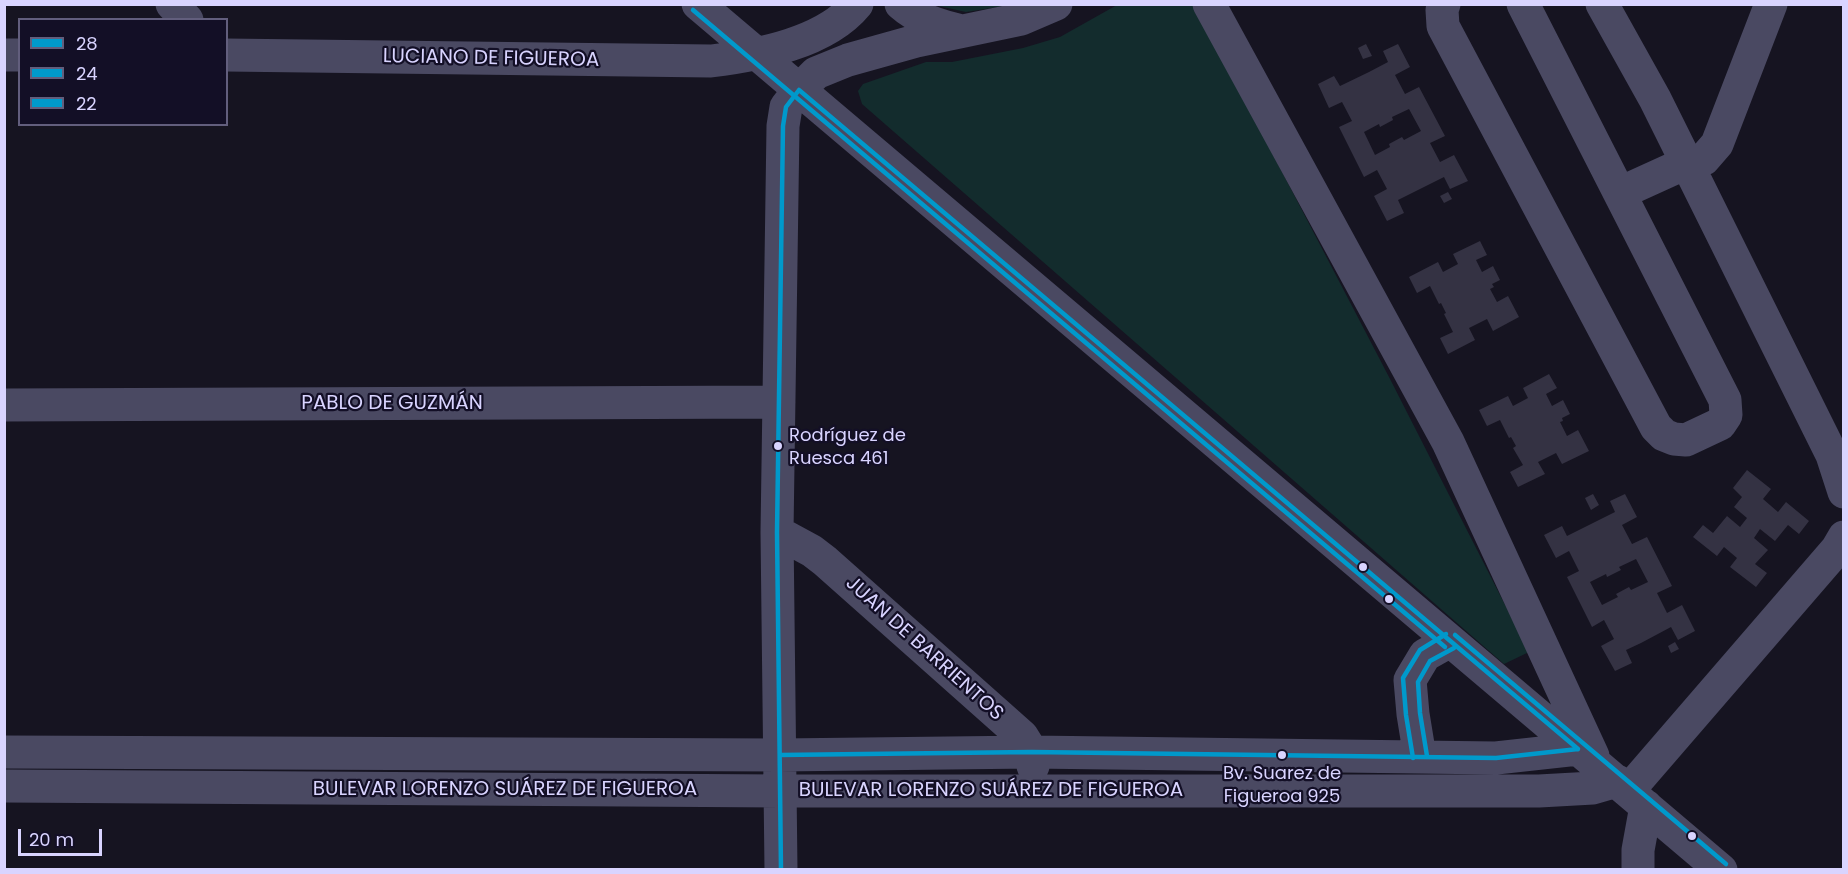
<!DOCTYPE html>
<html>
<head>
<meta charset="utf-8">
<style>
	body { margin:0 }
	#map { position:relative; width:1848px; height:874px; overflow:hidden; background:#161421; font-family:Poppins,sans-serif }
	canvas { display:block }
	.frame { position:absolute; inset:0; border:6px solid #d9d4ff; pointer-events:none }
	.legend { position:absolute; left:18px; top:18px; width:210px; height:108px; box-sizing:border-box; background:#130f26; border:2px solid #625e7d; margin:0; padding:8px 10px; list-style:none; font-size:18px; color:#d9d4ff }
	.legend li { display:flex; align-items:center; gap:12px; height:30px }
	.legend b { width:30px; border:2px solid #625e7d }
	.scale { position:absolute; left:18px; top:829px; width:84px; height:27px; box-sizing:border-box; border:3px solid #d9d4ff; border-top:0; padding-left:8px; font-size:18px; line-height:21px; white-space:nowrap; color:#d9d4ff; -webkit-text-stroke:4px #130f26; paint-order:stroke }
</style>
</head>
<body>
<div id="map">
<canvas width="1848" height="874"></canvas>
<div class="frame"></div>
<ul class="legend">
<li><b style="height:8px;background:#0099cb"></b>28</li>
<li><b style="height:8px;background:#0099cb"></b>24</li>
<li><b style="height:8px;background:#0099cb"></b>22</li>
</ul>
<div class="scale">20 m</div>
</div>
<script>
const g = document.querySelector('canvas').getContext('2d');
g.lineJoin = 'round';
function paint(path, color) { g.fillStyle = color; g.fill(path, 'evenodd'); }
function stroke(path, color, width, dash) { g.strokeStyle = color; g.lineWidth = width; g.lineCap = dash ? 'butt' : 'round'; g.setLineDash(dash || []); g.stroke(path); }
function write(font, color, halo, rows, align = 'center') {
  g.font = font + ' Poppins,sans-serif'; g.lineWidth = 4.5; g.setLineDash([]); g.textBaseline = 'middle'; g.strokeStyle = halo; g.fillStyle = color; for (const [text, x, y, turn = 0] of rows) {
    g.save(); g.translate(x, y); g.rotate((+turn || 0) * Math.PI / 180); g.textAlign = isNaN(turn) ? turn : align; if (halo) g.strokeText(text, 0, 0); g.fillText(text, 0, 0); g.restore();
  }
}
paint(new Path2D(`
	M934 5H1011L966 12Z
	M1117 5H1195L1389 377 1529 652 1504 664 862 104 858 91 863 84 926 62H952L1023 48 1060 37Z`), '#132c2d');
paint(new Path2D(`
	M1366 44 1372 56 1363 59 1358 48Z
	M1398 44 1410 67 1395 75 1405 94 1419 87 1445 136 1430 143 1440 162 1454 155 1468 181 1450 189 1444 177 1398 200 1404 213 1387 221 1374 196 1387 189 1377 170 1364 177 1339 127 1352 121 1342 102 1329 108 1318 84 1334 76 1340 86 1369 72 1388 62 1383 51ZM1409 109 1421 131 1404 140 1402 137 1389 144 1390 147 1375 155 1364 132 1379 124 1380 127 1393 120 1392 117Z
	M1448 192 1452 199 1444 203 1440 196Z
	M1480 241 1487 255 1476 260 1482 272 1493 266 1500 280 1492 284 1494 287 1490 289 1497 302 1508 296 1519 317 1493 331 1487 319 1469 328 1475 340 1448 354 1440 338 1453 332 1444 314 1446 313 1441 303 1439 304 1430 286 1417 293 1409 277 1438 262 1443 272 1458 264 1453 254Z
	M1549 374 1557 388 1546 394 1552 406 1563 400 1570 414 1562 418 1563 421 1560 422 1567 436 1578 430 1589 451 1562 464 1556 453 1538 462 1545 474 1518 487 1510 472 1523 465 1513 448 1516 446 1511 437 1509 438 1500 420 1487 426 1479 410 1508 396 1513 406 1528 398 1523 388Z
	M1747 470 1771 489 1763 499 1778 512 1786 502 1809 521 1799 534 1788 525 1775 541 1760 529 1754 538 1768 550 1755 564 1767 573 1756 587 1730 567 1737 558 1724 547 1717 556 1693 537 1703 525 1713 533 1727 516 1740 527 1747 518 1734 507 1742 497 1733 488Z
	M1593 494 1599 505 1591 510 1585 498Z
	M1625 494 1637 517 1622 525 1632 544 1647 537 1672 586 1657 593 1667 613 1682 605 1695 631 1678 640 1671 627 1641 643 1626 650 1632 663 1615 671 1601 646 1614 639 1604 620 1592 627 1567 577 1579 571 1569 551 1556 558 1544 535 1562 526 1567 536 1615 512 1610 501ZM1636 559 1648 582 1631 590 1629 587 1616 594 1618 597 1602 605 1590 582 1606 574 1607 577 1621 570 1619 567Z
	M1675 642 1679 649 1671 653 1668 646Z`), '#343243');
stroke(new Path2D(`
	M172 4 187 20
	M698 4 1721 870
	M901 4C919 20 940 26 962 31
	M1209 4 1448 442 1593 756
	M1444 4 1442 10 1443 26 1656 427 1664 435 1674 439 1686 440 1720 424 1726 415 1725 400 1523 4
	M1602 4 1655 99 1832 455 1844 492
	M4 55H20
	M226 55 711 61C759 55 825 43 857 4
	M1620 193 1686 163 1704 159 1717 144 1771 4
	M4 405 779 402
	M777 532 812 551 825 561 1022 736 1032 752 1033 766
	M4 752 780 755 1032 752 1496 758 1578 749
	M1420 757 1413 714 1410 680 1425 655 1450 641
	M4 786 781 791H1539L1593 788 1617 781
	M1628 791 1837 549 1844 537
	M781 870 777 532 783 126 786 107 799 90 816 73 848 60 916 41 1021 19 1056 4
	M1638 870V850L1646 806`), '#4a4962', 33);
stroke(new Path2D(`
	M780 755 1032 752 1496 758 1578 749
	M781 870 777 532 783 126 786 107 799 90 1578 749`), '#0099cb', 4.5);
stroke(new Path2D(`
	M693 10 1445 647
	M1427 756 1420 713 1418 682 1430 661 1454 648`), '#0099cb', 4.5);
stroke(new Path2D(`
	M1455 635 1726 864
	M1413 758 1406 715 1403 678 1420 650 1446 634`), '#0099cb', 4.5);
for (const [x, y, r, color] of [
	[778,446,5,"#d9d4ff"],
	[1363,567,5,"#d9d4ff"],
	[1389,599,5,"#d9d4ff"],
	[1282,755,5,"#d9d4ff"],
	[1692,836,5,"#d9d4ff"]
]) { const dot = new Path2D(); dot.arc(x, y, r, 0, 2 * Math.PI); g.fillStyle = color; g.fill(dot); stroke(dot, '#130f26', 2); }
write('18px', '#d9d4ff', '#130f26', [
	["Rodríguez de",789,436],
	["Ruesca 461",789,459],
	["Bv. Suarez de",1282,774,"center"],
	["Figueroa 925",1282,797,"center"]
], 'left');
write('20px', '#d9d4ff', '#130f26', [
	["LUCIANO DE FIGUEROA",491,59,1],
	["PABLO DE GUZMÁN",392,404],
	["JUAN DE BARRIENTOS",924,649,42],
	["BULEVAR LORENZO SUÁREZ DE FIGUEROA",505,790],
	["BULEVAR LORENZO SUÁREZ DE FIGUEROA",991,791]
]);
</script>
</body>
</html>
